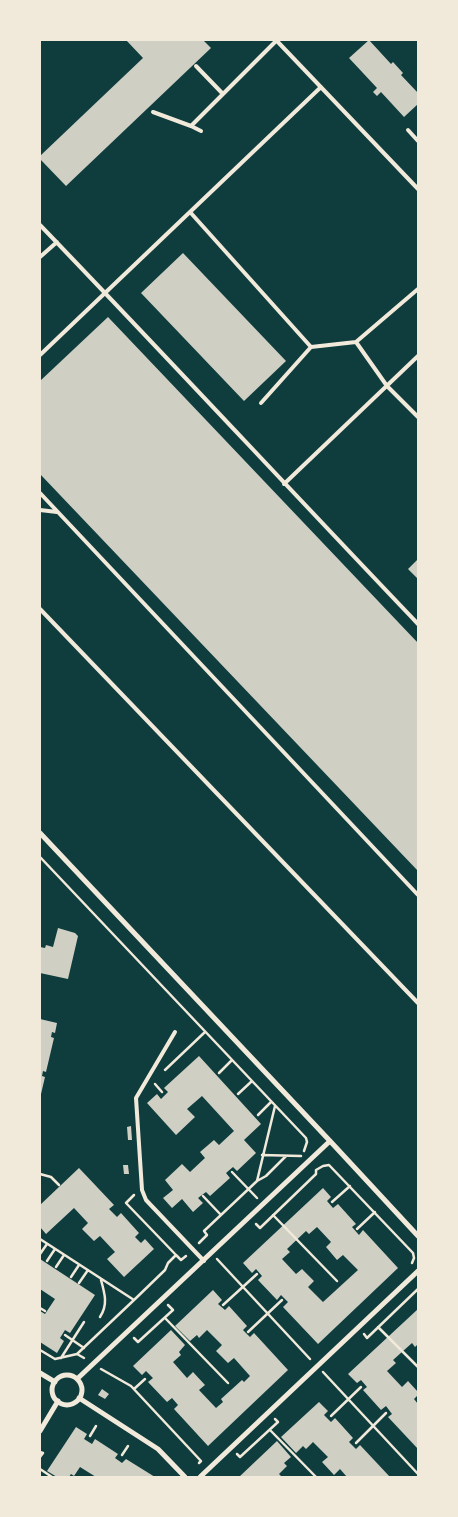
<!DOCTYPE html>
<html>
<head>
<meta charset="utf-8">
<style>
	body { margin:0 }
	#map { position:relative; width:458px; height:1517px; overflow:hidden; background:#0f3d3e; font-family:"DM Sans",sans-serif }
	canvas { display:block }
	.frame { position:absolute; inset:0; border:41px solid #f1e9da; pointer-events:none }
</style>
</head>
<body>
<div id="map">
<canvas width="458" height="1517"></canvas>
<div class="frame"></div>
</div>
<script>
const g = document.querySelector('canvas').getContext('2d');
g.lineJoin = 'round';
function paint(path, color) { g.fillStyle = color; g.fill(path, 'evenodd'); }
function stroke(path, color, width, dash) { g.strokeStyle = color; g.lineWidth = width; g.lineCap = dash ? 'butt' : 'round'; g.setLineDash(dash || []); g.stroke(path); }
paint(new Path2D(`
	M126 40H203L211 48 66 186 40 159V156L143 58Z
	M369 40 391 64 393 62 403 73 401 75 418 93V104L404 117 381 92 377 96 373 92 377 88 349 58Z
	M183 253 286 361 244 401 141 293Z
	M108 317 418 643V871L40 474V381Z
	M418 559V579L408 569Z
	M58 928 75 933 78 936 68 979 40 973V947L45 948 46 945 53 947Z
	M40 1019 57 1023 55 1033 52 1032 51 1037 54 1038 46 1072 43 1071 42 1076 45 1077 41 1094Z
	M199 1056 261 1124 244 1140 256 1153 237 1171 233 1167 226 1173 230 1178 210 1196 206 1192 198 1198 203 1203 193 1212 182 1199 172 1208 163 1198 173 1190 165 1180 182 1164 190 1172 205 1158 200 1152 214 1140 219 1145 234 1131 202 1096 187 1109 195 1117 176 1135 147 1103 157 1094 161 1099 168 1092 164 1088Z
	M131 1126 132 1140H128L127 1127Z
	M123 1165H128L129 1174H124Z
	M79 1168 114 1205 109 1209 117 1217 121 1213 139 1233 135 1237 141 1243 145 1239 154 1249 124 1277 107 1259 115 1252 100 1236 94 1241 82 1229 88 1223 74 1208 46 1234 40 1227V1205Z
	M323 1188 331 1197 327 1201 333 1208 338 1204 356 1224 352 1227 359 1235 363 1230 398 1268 318 1344 283 1307 288 1302 281 1295 277 1300 258 1280 262 1276 256 1269 252 1273 243 1263ZM317 1227 331 1242 326 1247 337 1260 343 1255 358 1270 323 1302 308 1287 314 1281 302 1269 296 1274 282 1259 290 1252 287 1249 306 1231 309 1234Z
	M40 1259 95 1295 70 1333 65 1330 60 1338 64 1341 57 1353 40 1342V1311L45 1314 55 1299 40 1289Z
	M213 1290 222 1300 218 1304 225 1310 229 1306 247 1326 243 1330 250 1337 254 1333 288 1370 208 1446 174 1409 178 1405 172 1398 167 1402 148 1382 153 1378 146 1371 142 1375 133 1366 171 1330 185 1345 179 1352 181 1355 173 1362 187 1378 193 1372 205 1385 199 1390 216 1408 223 1402 221 1399 242 1380 244 1382 250 1376 234 1358 228 1363 216 1351 222 1345 207 1330 199 1338 197 1335 190 1341 175 1326Z
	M418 1309V1344L415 1347 412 1343 393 1360 396 1363 387 1371 402 1387 408 1381 418 1392V1395L414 1399 418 1404V1449L388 1417 392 1414 386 1406 381 1410 363 1390 367 1387 361 1380 357 1383 348 1374Z
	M102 1389 109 1394 105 1399 98 1395Z
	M319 1402 328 1411 324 1415 331 1422 335 1418 353 1438 349 1442 356 1449 360 1445 390 1477H347L340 1469 334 1475 322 1462 328 1457 313 1442 306 1449 303 1446 296 1453 281 1437Z
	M76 1427 87 1434 84 1439 92 1444 95 1439 118 1454 115 1458 122 1463 126 1459 155 1477H96L80 1467 74 1476 71 1474 69 1477H57L47 1471Z
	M277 1441 291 1457 284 1463 287 1466 279 1474 282 1477H239Z`), '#cfcfc3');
stroke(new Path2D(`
	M40 857 306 1138 307 1142 304 1151
	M165 1070 205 1032
	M219 1073 232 1060
	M155 1084 162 1092
	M238 1094 252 1081
	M258 1115 271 1102
	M262 1155 301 1156
	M232 1172 257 1198
	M40 1174 51 1177 59 1185
	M257 1181 266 1176 286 1156
	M134 1195 126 1203 176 1255
	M203 1196 221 1215
	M332 1202 350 1186
	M273 1215 337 1281
	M256 1224 260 1228 316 1174V1170L323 1166 329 1165 413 1253 414 1258 412 1263
	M357 1229 375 1212
	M40 1239 134 1300 77 1354 84 1358
	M199 1243 207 1235 204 1231 257 1181 275 1106
	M40 1254 47 1244
	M217 1259 310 1359
	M47 1261 55 1249
	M56 1267 64 1255
	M71 1277 79 1265
	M79 1283 88 1270
	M134 1300 165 1270 168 1263 176 1255 181 1260 186 1256
	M223 1305 257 1274
	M40 1308 45 1311
	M100 1317C108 1305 105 1294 101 1280
	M165 1318 228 1383
	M378 1327 418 1367
	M248 1332 282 1300
	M364 1334 367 1338 418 1289
	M65 1335 84 1348
	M134 1338 138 1342 173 1310 168 1305
	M40 1350 55 1359 77 1354
	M61 1358 84 1322
	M101 1369 131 1386 201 1461 199 1463
	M323 1372 418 1474
	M134 1389 145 1379
	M331 1416 361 1387
	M270 1430 316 1477
	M90 1436 96 1426
	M356 1443 386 1413
	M40 1452 43 1453 40 1457
	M237 1454 240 1457 278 1422 275 1419
	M122 1455 128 1446
	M40 1469 52 1477`), '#f1e9da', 2.5);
stroke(new Path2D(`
	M276 40 418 189
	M196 66 223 94
	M153 112 191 126 277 40
	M191 126 201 131
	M408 130 418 141
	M190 212 311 347 356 342 387 386 418 417
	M40 225C167 357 291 491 418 624
	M40 257 57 242
	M356 342 418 289
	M40 355 321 87
	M261 403 311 347
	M284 484 418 356
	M40 493 418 895
	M40 510 57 512
	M40 609 418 1003
	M175 1032 136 1098 142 1190 146 1200 204 1261`), '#f1e9da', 4);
stroke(new Path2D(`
	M40 833 330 1141
	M40 1373 55 1382
	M52 1390a15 15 0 1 1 30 0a15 15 0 1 1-30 0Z
	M77 1379 330 1141 418 1236
	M79 1398 158 1449 185 1477
	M40 1431 58 1401
	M200 1477 418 1271`), '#f1e9da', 5);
</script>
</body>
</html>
